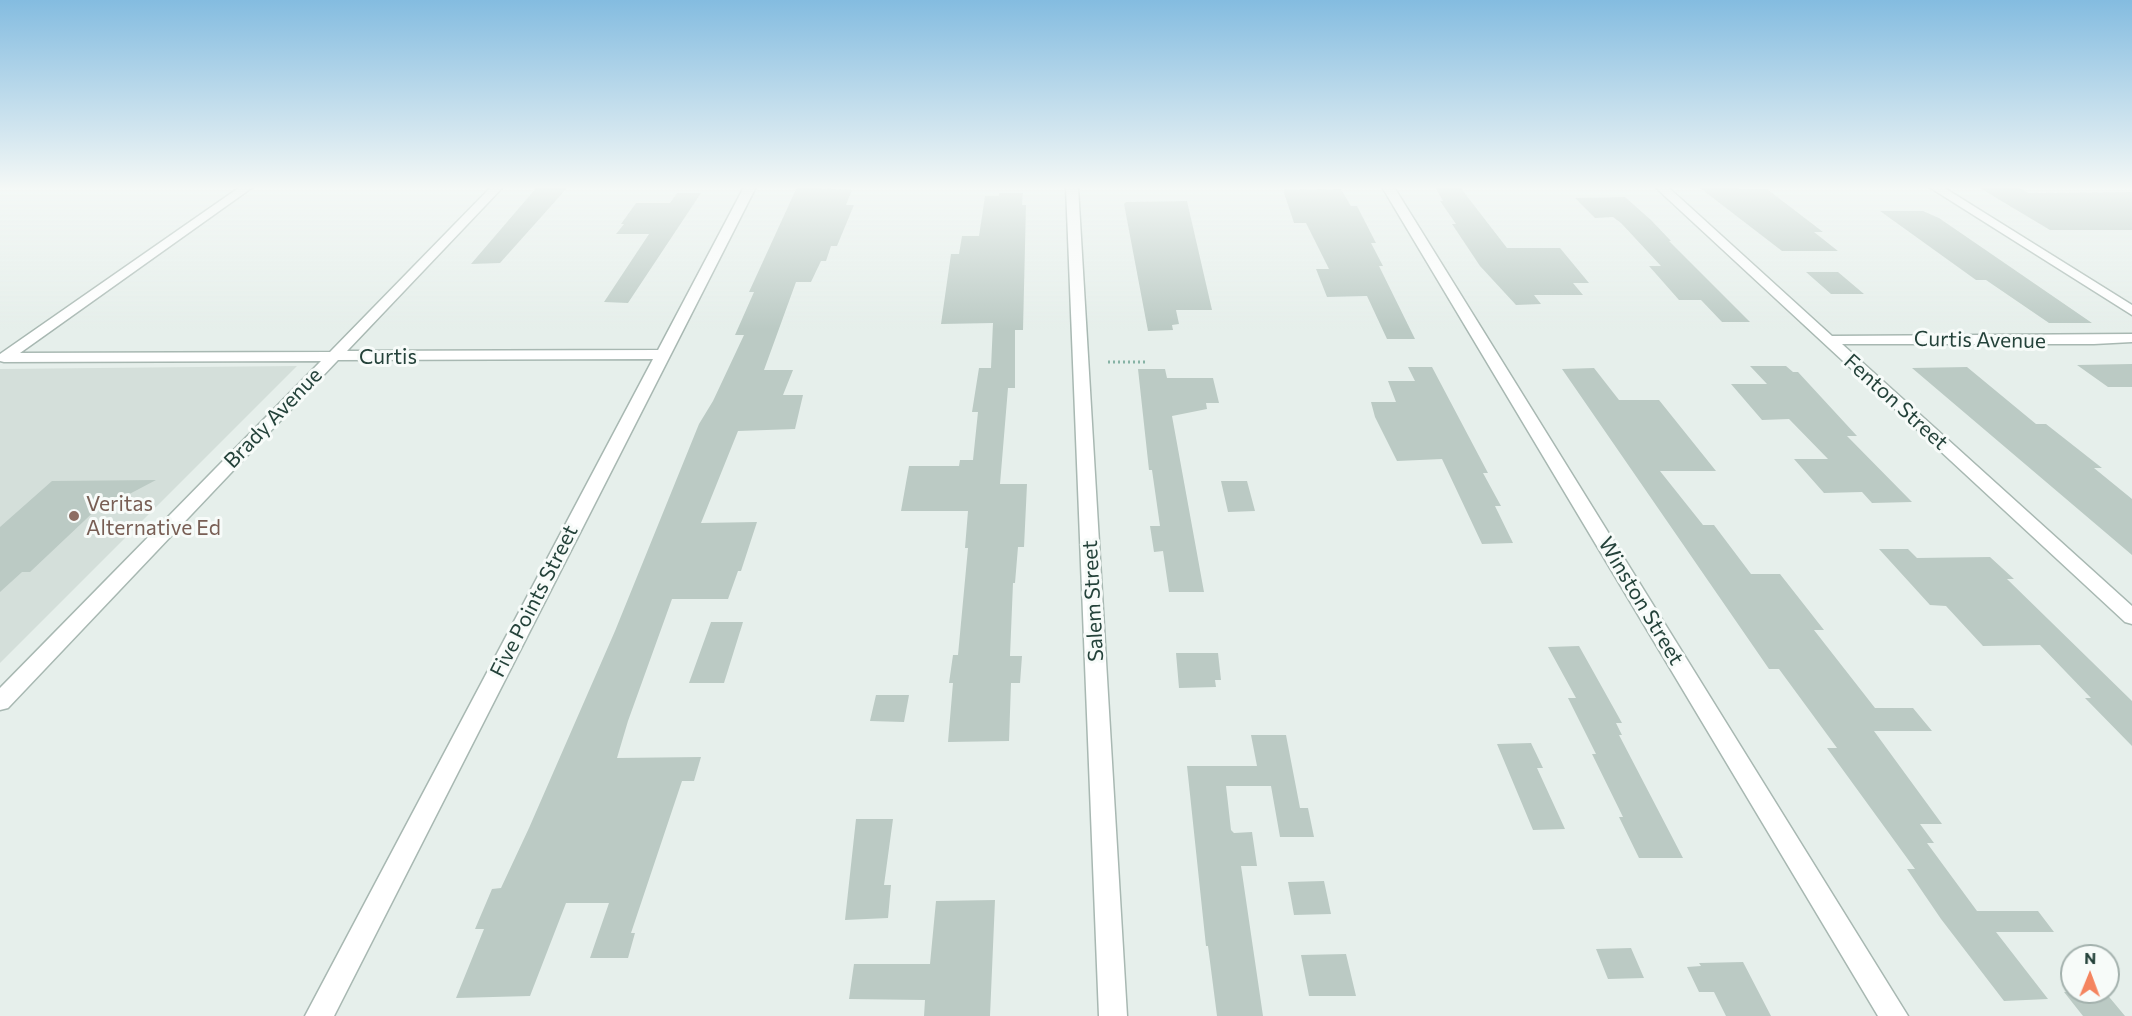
<!DOCTYPE html>
<html>
<head>
<meta charset="utf-8">
<style>
	body { margin:0 }
	#map { position:relative; width:2132px; height:1016px; overflow:hidden; background:#e6efeb; font-family:Commissioner,sans-serif }
	canvas { display:block }
	.north { position:absolute; left:2060px; top:944px; width:60px; height:60px; box-sizing:border-box; background:#f7fbf9; border:2px solid #a3b1ad; border-radius:50%; rotate:1deg; font-size:16px; font-weight:700; line-height:24px; text-align:center; color:#24423a }
	.north::after { content:''; display:block; margin:auto; width:21px; height:27px; background:#f4845f; clip-path:polygon(50% 0,100% 100%,50% 72%,0 100%) }
</style>
</head>
<body>
<div id="map">
<canvas width="2132" height="1016"></canvas>
<div class="north">N</div>
</div>
<script>
const g = document.querySelector('canvas').getContext('2d');
g.lineJoin = 'round';
function paint(path, color) { g.fillStyle = color; g.fill(path, 'evenodd'); }
function stroke(path, color, width, dash) { g.strokeStyle = color; g.lineWidth = width; g.lineCap = dash ? 'butt' : 'round'; g.setLineDash(dash || []); g.stroke(path); }
function write(font, color, halo, rows, align = 'center') {
  g.font = font + ' Commissioner,sans-serif'; g.lineWidth = 6; g.setLineDash([]); g.textBaseline = 'middle'; g.strokeStyle = halo; g.fillStyle = color; for (const [text, x, y, turn = 0] of rows) {
    g.save(); g.translate(x, y); g.rotate((+turn || 0) * Math.PI / 180); g.textAlign = isNaN(turn) ? turn : align; if (halo) g.strokeText(text, 0, 0); g.fillText(text, 0, 0); g.restore();
  }
}
paint(new Path2D(`
	M297 366 0 663V369Z`), '#d4dfda');
paint(new Path2D(`
	M537 187H568L500 263 471 264Z
	M797 187 852 190 846 205H854L837 246H831L826 261H821L811 282H796L764 370H793L783 395H803L795 429 738 431 701 523 757 522 741 571H738L728 599H672L628 721 617 758 701 757 694 781H682L631 933H635L628 958H590L609 903H566L530 996 456 998 484 929H475L492 889 501 888 529 828 615 631 699 424 713 401 744 335H735L754 292H749Z
	M1435 187H1460L1507 248H1560L1589 283H1573L1583 295H1534L1541 304 1516 305 1480 266 1452 224H1456L1440 201H1443Z
	M1736 187 1739 189H1767L1823 232H1814L1838 251H1782L1700 188Z
	M1978 187H2018L2029 193 2132 192V230H2050Z
	M1341 189 1351 206H1357L1376 243H1371L1383 266H1379L1415 339H1387L1367 296 1327 297 1316 269H1329L1306 223H1294L1283 190Z
	M677 193H701L628 303 604 302 649 234H616L624 224H621L636 203H670Z
	M999 193H1023L1022 205H1026L1023 330H1015V388H1008L1000 484H1027L1024 547H1018L1015 583H1013L1010 656H1022L1020 683H1011L1009 741 948 742 953 683H949L953 655H958L968 548H965L968 511H901L909 466H959L960 460H973L978 412H972L979 368H991L993 323 941 324 951 254H959L962 236H979L985 196H999Z
	M1625 197 1651 220 1671 241H1669L1750 322H1722L1701 300H1679L1649 266H1661L1621 223 1613 217 1595 218 1575 198Z
	M1187 201 1212 310H1176L1179 324 1172 325 1173 330 1148 331 1124 204 1126 202Z
	M1880 211H1923L1939 218 2092 323H2049L1986 280H1976Z
	M1806 272H1838L1864 294H1831Z
	M2132 364V387H2108L2077 365Z
	M1750 366H1786L1793 372H1798L1857 436H1847L1912 502 1872 503 1862 492 1824 493 1794 459H1828L1789 419 1762 420 1731 384H1767Z
	M1408 367H1432L1488 473H1483L1501 506H1495L1513 543 1482 544 1442 459 1397 461 1375 417 1371 402H1396L1388 381H1415Z
	M1967 367 2036 424H2046L2102 468H2094L2132 499V555L1912 368Z
	M1594 368 1619 400H1659L1716 471H1660L1703 525H1714L1751 574H1780L1824 630H1814L1875 708H1913L1932 731H1874L1942 824H1920L1934 843H1927L1977 911H2038L2054 932H1996L2048 999 2004 1001 1941 919 1907 869H1915L1827 748H1837L1779 669H1769L1562 369Z
	M1138 369H1165L1167 378H1213L1219 403H1206L1207 409 1172 416 1204 592H1169L1163 551 1154 552 1150 526H1160L1152 470H1149Z
	M156 480 118 500 102 504 30 572H22L0 592V527L52 481Z
	M1221 481H1247L1255 511 1228 512Z
	M1879 549H1908L1917 558 1990 557 2014 579H2007L2132 701V746L2085 698H2091L2040 645 1983 646 1946 606 1930 605Z
	M711 622H743L724 683H689Z
	M1579 646 1622 723H1616L1622 735H1619L1683 858H1639L1619 817H1623L1592 754H1596L1568 698H1576L1548 647Z
	M1176 653H1218L1221 680H1215L1216 687 1179 688Z
	M876 695H909L904 722 870 721Z
	M1251 735H1286L1300 808H1308L1314 837H1280L1271 786H1226L1231 830 1234 833 1252 832 1257 866H1241L1263 1016H1217L1208 946H1206L1187 766H1257Z
	M1531 743 1543 768H1537L1565 829 1533 830 1497 744Z
	M856 819H893L884 885H891L888 918 845 920Z
	M1324 881 1331 914 1294 915 1288 882Z
	M995 900 990 1016H924L925 1000 849 999 854 964H930L936 901Z
	M1631 948 1644 978 1608 979 1596 949Z
	M1346 954 1356 996H1309L1301 955Z
	M1743 962 1771 1016H1726L1714 992H1699L1687 967 1701 966 1699 963Z
	M2064 992H2105L2125 1016H2083Z`), '#bbcac4');
const minor = new Path2D(`
	M240 187H253L20 353 330 352 491 187H503L347 351 658 350 744 187H756L334 1016H305L653 359 338 360 8 708 0 710V688L321 361 4 362 0 361V354Z
	M1066 187H1078L1127 1016H1099Z
	M1382 187H1394L1908 1016H1878Z
	M1655 187H1668L1832 336 2132 334V342L2094 344H1842L2132 606V624L2125 622Z
	M1929 187H1943L2132 305V315Z`);
stroke(minor, '#a8b8b2', 3);
stroke(new Path2D(`
	M1108 362H1145`), '#86b3a5', 3, [2, 3]);
paint(minor, '#fff');
const sky = g.createLinearGradient(0, 0, 0, 329);
sky.addColorStop(0, '#84bce0');
sky.addColorStop(0.57, '#f4f8f6');
sky.addColorStop(1, '#f4f8f600');
g.fillStyle = sky;
g.fillRect(0, 0, 2132, 329);
for (const [x, y, r, color] of [
	[74,516,6,"#8d6e63"]
]) { const dot = new Path2D(); dot.arc(x, y, r, 0, 2 * Math.PI); g.fillStyle = color; g.fill(dot); stroke(dot, '#f7fbf9', 2); }
write('21px', '#24423a', '#f7fbf9', [
	["Curtis Avenue",1980,340,1],
	["Curtis",388,357],
	["Fenton Street",1896,402,42],
	["Brady Avenue",273,418,-46],
	["Five Points Street",534,601,-63],
	["Salem Street",1093,601,-93],
	["Winston Street",1641,601,59]
]);
write('21px', '#785e54', '#f7fbf9', [
	["Veritas",86,504],
	["Alternative Ed",86,528]
], 'left');
</script>
</body>
</html>
